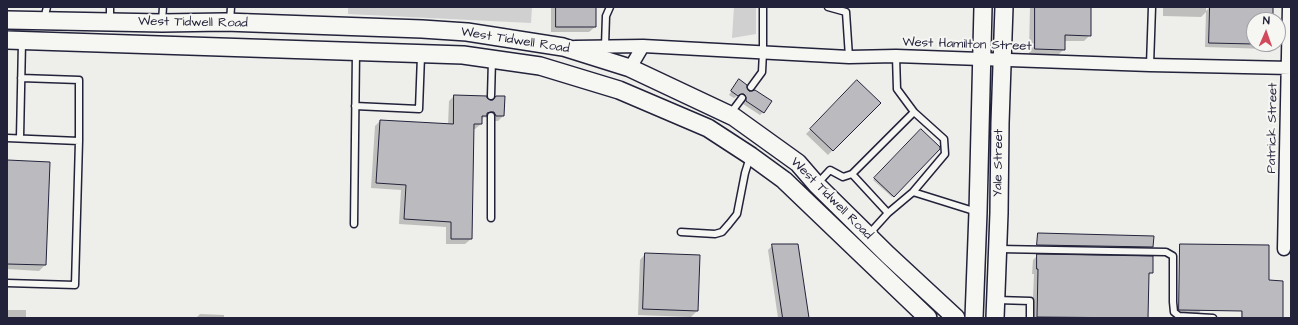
<!DOCTYPE html>
<html>
<head>
<meta charset="utf-8">
<style>
	body { margin:0 }
	#map { position:relative; width:1298px; height:325px; overflow:hidden; background:#eeeeeb; font-family:"Architects Daughter",sans-serif }
	canvas { display:block }
	.frame { position:absolute; inset:0; border:8px solid #22223b; pointer-events:none }
	.north { position:absolute; left:1246px; top:12px; width:40px; height:40px; box-sizing:border-box; background:#f6f6f2; border:1px solid #a1a1a9; border-radius:50%; rotate:2deg; font-size:11px; font-weight:700; line-height:16px; text-align:center; color:#22223b }
	.north::after { content:''; display:block; margin:auto; width:14px; height:18px; background:#d1495b; clip-path:polygon(50% 0,100% 100%,50% 72%,0 100%) }
</style>
</head>
<body>
<div id="map">
<canvas width="1298" height="325"></canvas>
<div class="frame"></div>
<div class="north">N</div>
</div>
<script>
const g = document.querySelector('canvas').getContext('2d');
g.lineJoin = 'round';
function paint(path, color) { g.fillStyle = color; g.fill(path, 'evenodd'); }
function stroke(path, color, width, dash) { g.strokeStyle = color; g.lineWidth = width; g.lineCap = dash ? 'butt' : 'round'; g.setLineDash(dash || []); g.stroke(path); }
function write(font, color, halo, rows, align = 'center') {
  g.font = font + ' "Architects Daughter",sans-serif'; g.lineWidth = 4; g.setLineDash([]); g.textBaseline = 'middle'; g.strokeStyle = halo; g.fillStyle = color; for (const [text, x, y, turn = 0] of rows) {
    g.save(); g.translate(x, y); g.rotate((+turn || 0) * Math.PI / 180); g.textAlign = isNaN(turn) ? turn : align; if (halo) g.strokeText(text, 0, 0); g.fillText(text, 0, 0); g.restore();
  }
}
paint(new Path2D(`
	M348 7H532L531 23 348 14Z
	M734 7H756V34L732 38Z`), '#d0d0d1');
paint(new Path2D(`
	M551 7H595V27L589 32H551Z
	M1030 7H1090V35L1084 41H1064V49L1058 55 1029 54Z
	M1163 7H1206V11L1210 7H1241L1272 20H1254V44H1271L1267 49 1205 47 1206 12 1201 17 1163 16Z
	M857 82 879 103 828 155 806 134Z
	M736 84 763 112 760 115 743 104 744 100 741 97 737 96 734 98 729 95Z
	M454 96 486 99 492 101 496 97 503 116 498 121H490L488 118 484 117 481 120V124L475 129H473L471 239 465 244H446V227L399 224 401 190 371 188 375 126 380 121 448 124 449 101Z
	M921 130 939 149 892 197 873 180Z
	M7 161 49 163 45 265 39 271 7 269Z
	M1038 234 1152 247 1151 248 1037 246V235Z
	M773 245 808 318H778L768 250Z
	M1180 245 1268 281 1282 318H1241V311H1200L1199 314 1179 312V246Z
	M645 254 699 256 697 311 691 317 638 315 640 260Z
	M1038 255 1152 272 1148 276 1147 318H1032L1034 274H1032L1033 260Z
	M7 310H26V318H7Z
	M200 314 224 315V318H196Z`), '#0003');
const building = new Path2D(`
	M556 7H596V27H556Z
	M1035 7H1091V36L1065 35V50L1035 49Z
	M1210 7H1273V20H1254V44L1209 43Z
	M739 79 747 85V88L749 91H752L755 90 772 101 764 113 746 101V97L744 94H741L738 96 731 91Z
	M857 80 881 103 833 151 810 129Z
	M454 95 487 96V98L490 100H493L496 96H505L504 116H496L494 112H491L487 113V116H482V124H474L472 239H451V222L404 219 406 185 376 183 380 120 453 124Z
	M921 129 940 147V149L894 197 874 178Z
	M7 160 50 162 46 265 7 264Z
	M1038 233 1154 236 1153 247 1037 245Z
	M772 244H798L809 318H783Z
	M1180 244 1269 245V280L1283 281V318H1242V311L1179 310Z
	M645 253 700 255 698 311 643 309Z
	M1037 254 1153 256V273H1149L1148 318 1037 317 1038 269H1037Z`);
paint(building, '#bbbbbf');
stroke(building, '#22223b', 1);
const service = new Path2D(`
	M828 7 846 12 849 57
	M44 19 47 7
	M110 21V7
	M162 21 163 7
	M230 21 231 7
	M605 46 606 16 610 7
	M896 56 897 89 914 112
	M1150 65 1152 7
	M21 78 79 80V141
	M751 87 762 72 763 52V7
	M491 96 492 60
	M355 106 419 109 421 56
	M730 114 742 98
	M491 116V218
	M7 138 79 141 75 285 7 283
	M20 138 22 42
	M852 174 888 213
	M817 184 830 170 843 177 852 174 914 112 944 139 945 154 913 192 888 213 869 234
	M913 192 977 212
	M354 224 356 52
	M681 232 715 234 722 232 729 224 737 214 745 173 750 157
	M999 249 1166 252 1173 256V302L1174 312 1179 316 1213 318
	M997 300 1030 301V318`);
const minor = new Path2D(`
	M575 47 643 46 849 57 896 56 1150 65 1291 68
	M630 68 643 46
	M1284 249 1289 7`);
const secondary = new Path2D(`
	M7 20 162 23 225 22 422 29 467 32 563 47 630 68 734 117 798 163 817 185 888 255 956 318
	M7 40 463 55 540 66 619 90 708 128 751 156 784 180 928 318
	M974 318 978 212 983 7
	M995 318 999 213 1000 123 1004 7`);
stroke(service, '#22223b', 9);
stroke(minor, '#22223b', 15);
stroke(secondary, '#22223b', 20);
stroke(service, '#f6f6f2', 6);
stroke(minor, '#f6f6f2', 12);
stroke(secondary, '#f6f6f2', 17);
write('13px', '#22223b', '#f6f6f2', [
	["West Tidwell Road",193,23,1],
	["West Tidwell Road",515,41,9],
	["West Hamilton Street",967,45,2],
	["Patrick Street",1273,128,-89],
	["Yale Street",999,163,-89],
	["West Tidwell Road",831,199,45]
]);
</script>
</body>
</html>
